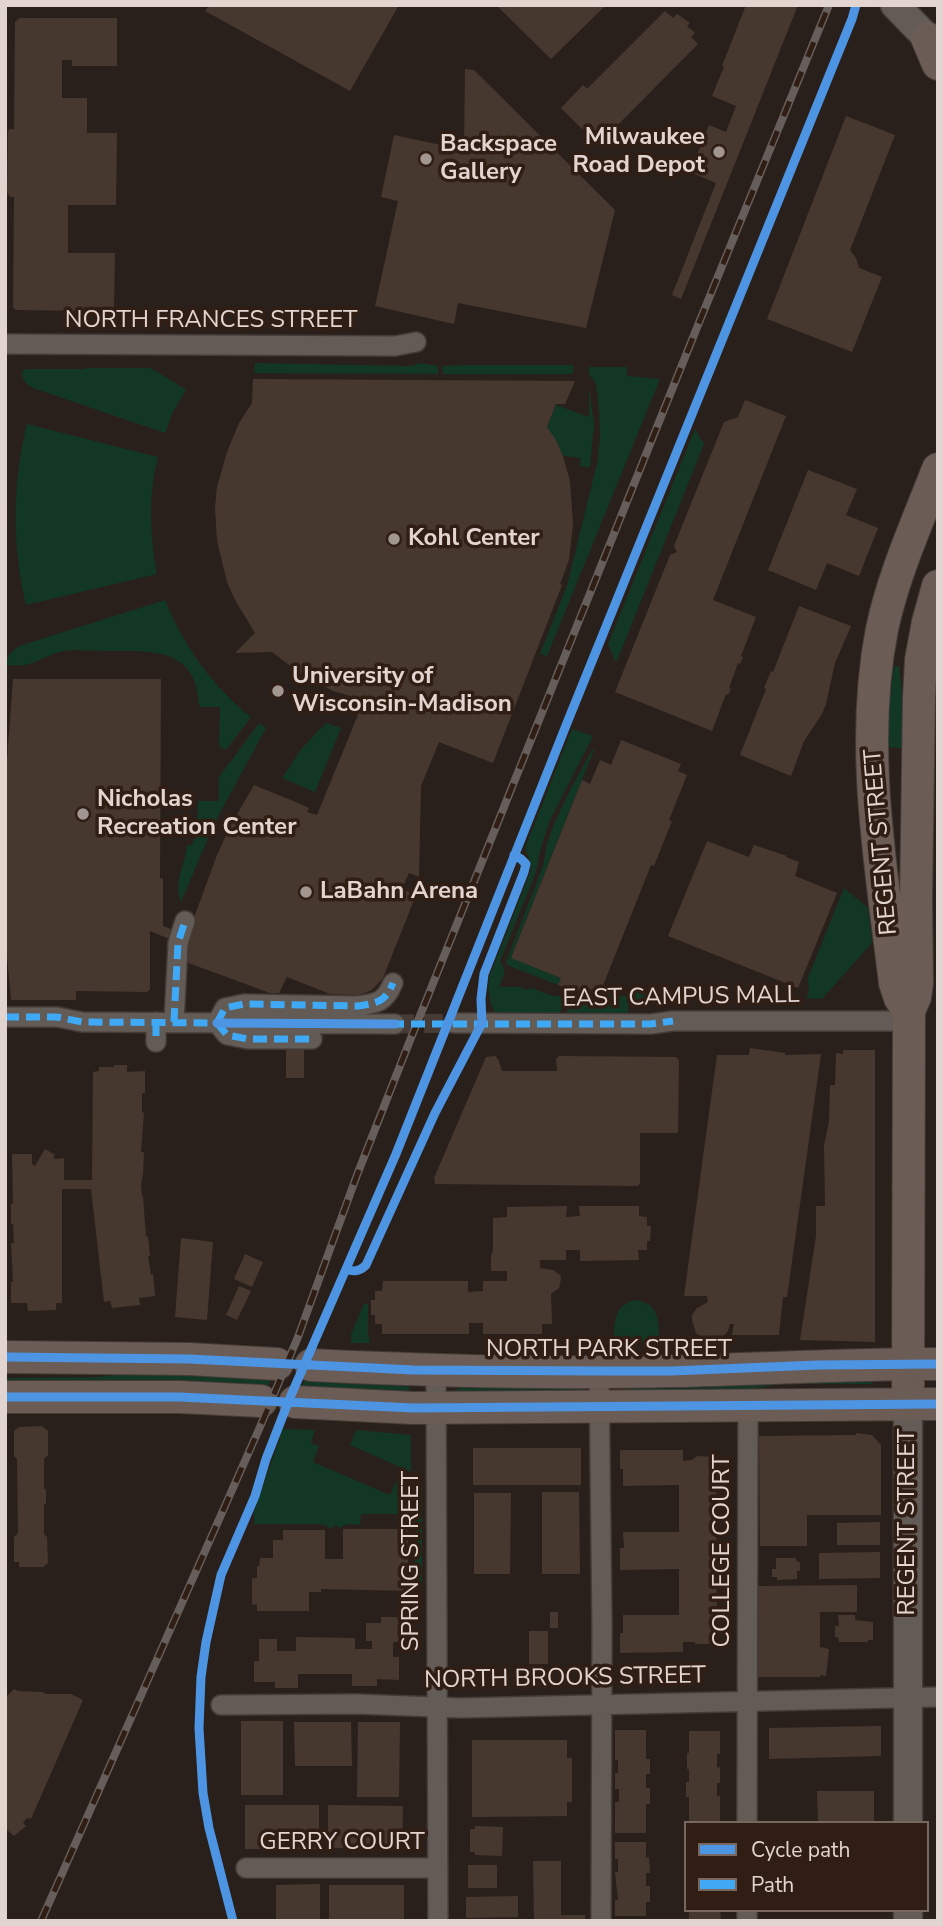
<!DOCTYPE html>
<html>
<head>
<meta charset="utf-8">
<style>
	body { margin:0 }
	#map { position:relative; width:943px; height:1926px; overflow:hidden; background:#2a201b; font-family:"Nunito Sans",sans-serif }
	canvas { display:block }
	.frame { position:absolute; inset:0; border:7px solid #e2d5cf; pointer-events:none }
	.legend { position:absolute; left:684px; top:1821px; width:245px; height:91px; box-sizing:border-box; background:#301e15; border:2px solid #77675f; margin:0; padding:9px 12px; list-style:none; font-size:21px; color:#e2d5cf }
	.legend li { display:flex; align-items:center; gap:14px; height:35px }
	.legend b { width:35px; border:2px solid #77675f }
</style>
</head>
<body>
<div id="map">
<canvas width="943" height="1926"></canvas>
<div class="frame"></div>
<ul class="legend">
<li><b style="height:9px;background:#4d94e3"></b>Cycle path</li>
<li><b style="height:9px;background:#3fa9f5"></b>Path</li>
</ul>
</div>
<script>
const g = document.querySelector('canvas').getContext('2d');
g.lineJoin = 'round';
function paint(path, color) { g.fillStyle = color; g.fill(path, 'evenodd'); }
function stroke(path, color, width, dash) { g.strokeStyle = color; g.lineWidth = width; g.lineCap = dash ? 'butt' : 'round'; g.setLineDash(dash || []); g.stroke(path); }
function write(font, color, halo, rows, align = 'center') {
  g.font = font + ' "Nunito Sans",sans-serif'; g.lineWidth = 7; g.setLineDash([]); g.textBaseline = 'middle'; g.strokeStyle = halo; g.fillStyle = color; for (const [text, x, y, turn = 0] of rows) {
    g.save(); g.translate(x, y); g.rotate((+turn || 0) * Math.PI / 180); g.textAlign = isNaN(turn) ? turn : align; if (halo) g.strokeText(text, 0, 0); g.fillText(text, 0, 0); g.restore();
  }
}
paint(new Path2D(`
	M255 363 411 366 420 363 438 366V374L254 373Z
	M462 365H573V374H443L442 366Z
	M589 367H627V376L660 379 547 656 540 654 567 586 598 459 600 435 599 408 596 384 589 374Z
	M86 368H151L186 390 172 414 165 433 33 388C26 384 22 380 22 372L25 369H85Z
	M589 387 594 424 590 468 580 466 581 458 563 456 556 440 547 427 556 405 589 417Z
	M27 424 158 457C148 496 150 534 157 574L26 605C12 546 12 484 27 424Z
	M695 429 704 444 616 663 608 644Z
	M165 600C184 646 211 685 251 717L226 750 219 746 220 707H201L199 705C196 647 153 651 107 651 93 651 78 649 64 651 51 653 40 661 29 664 22 666 14 665 7 665 6 655 12 652 19 646Z
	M894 666H899L900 672 905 733 904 746 902 748 888 747V712Z
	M259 723 266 728 215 822 181 902C173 879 185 867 187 845H192L194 839 197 838 198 801H219V777Z
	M326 723 341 728 315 792 282 778 302 748Z
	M572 729 593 736 549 822 540 851 536 872 500 961 505 971 499 987H520L526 990 531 988 553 996 573 997 563 1001 562 1009 559 1013H495C489 1000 487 990 490 975L531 870V863L525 848Z
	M592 750H594L511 957 561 978 558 985 507 965 506 962 543 866 547 844 554 824 569 792Z
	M844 888 868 908 872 943 822 999 806 998 809 992 808 978Z
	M607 992 614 996H630L631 992H654V1003H638L636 1000 635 1002H628V1014L570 1013 567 1012V1004H580L581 998H603Z
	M636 1300C660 1304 659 1322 659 1342H614C614 1324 614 1304 636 1300Z
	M364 1304H368V1332L370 1343H351V1334Z
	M158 1370 273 1374 267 1389 5 1385V1378L97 1377Z
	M306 1376 409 1383V1395L300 1391Z
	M872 1377V1384H783L704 1396 628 1393V1385Z
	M580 1381V1390L575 1393 453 1392 463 1385Z
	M283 1429 315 1430 311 1443 319 1446 313 1462 390 1495 397 1480 411 1487V1514H361L360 1525 348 1524 339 1528 335 1524 334 1527 328 1528 326 1525 318 1524H254V1511Z
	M356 1430 411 1435V1472L350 1445Z
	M415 1487H422V1586L415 1590Z`), '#123724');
paint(new Path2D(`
	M210 5H399L350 91 205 11Z
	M496 5H606L551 59Z
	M746 5H798L681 299 672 295 716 183 690 172 709 125 726 132 736 106 712 96 724 67 722 66Z
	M665 11 673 18 677 14 690 23 687 26 695 33 691 37 698 44 598 145 561 108 583 85 587 89Z
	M20 18H117V66H72V60H62V98H87V133H117L116 205H68V253H115L114 307H84V311L16 310 13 307 14 197H10L7 192 8 131 10 129H14L15 22Z
	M465 69 474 70 615 210 586 328 458 303 454 324 375 306 398 201 381 197 394 135 464 150Z
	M846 116 895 135 850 250 856 258 859 268 882 277 852 352 767 319Z
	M253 379 575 381 565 404H556L547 427 556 440 563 456 570 481 573 524 569 560 560 584 562 585 493 763 439 742 421 786 419 877 409 873 402 889 416 895 383 978 372 990 359 995 330 994 287 977 279 993H270L183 961 186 946 150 931V990L147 992 76 991V1000H11L5 933V787L13 679H161L160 879 163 878V926L189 936 192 923 217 855 231 825 254 785 298 803 309 808 307 812 317 815 364 700 333 691 305 677 272 652 235 653 255 633 235 600 227 582 217 541 215 507 217 487 227 452 239 423 252 403Z
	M745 400 786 416 713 600 756 617 741 656 743 657 740 664 738 663 729 688 731 689 728 695 726 694 712 731 615 692 670 555 677 552 674 546 724 422 738 417Z
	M808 470 857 489 846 515 878 528 859 576 827 563 816 590 768 570Z
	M799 606 851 626 835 663 826 704 822 714 804 741 791 776 740 755 766 689 764 688 771 671 773 672Z
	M621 740 681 764 678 771 687 775 669 820 672 821 654 866 651 865 600 993 585 987 582 994 558 985 561 978 511 958 582 780 590 784 600 760 611 765Z
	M707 841 749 857 754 845 787 856 786 857 799 862 795 876 837 893 798 988 668 936Z
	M286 1046H304V1078H286Z
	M750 1048 785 1053V1055L821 1054 787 1297H783L779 1335H732L734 1324H730L728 1331 722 1338 709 1340 701 1337 696 1333 692 1320V1315L697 1308 708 1302 707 1296H684L717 1055H749Z
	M843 1050H875V1342L800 1340 816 1236V1206H825L824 1145 829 1122 830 1085H835L836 1053 843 1054Z
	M495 1056 498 1059 502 1071H557L556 1059 559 1056 676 1057 679 1060 678 1133H640V1183L638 1186 435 1184 434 1178 486 1057Z
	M114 1065H127V1072L145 1071V1093H142V1113L144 1112 141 1152H144L143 1173 141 1186 142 1196H143L146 1237 148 1236 150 1256H148L151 1275 153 1274 155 1296 139 1298 140 1305 112 1308 110 1301 104 1302 91 1189H62V1303H56V1310L28 1311 27 1303H11V1282H13L11 1243H14L13 1224H11V1203L13 1204 12 1154H32V1164L35 1166 45 1149 55 1155 53 1157 55 1159 64 1158V1180H92L93 1072 99 1071V1067H114Z
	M567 1206 566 1217 580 1216 579 1206H639V1216L647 1217V1226H651L650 1241H647V1250H638L639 1260 580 1261V1250H566V1260H540V1268L553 1270 560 1275 561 1279 559 1288 551 1294 552 1324H542V1334H483V1323H469V1334H382V1324H375V1315H371V1300H375V1291H382L383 1281H468V1292L483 1291V1281H507V1271H491V1255L493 1251V1218L507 1217V1207Z
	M181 1238 213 1242 207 1320 175 1317Z
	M245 1254 263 1262 252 1287 234 1279Z
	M239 1286 251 1291 237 1320 226 1315Z
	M42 1426 48 1431V1455L44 1459V1489H46V1504H44V1534L47 1537 48 1563 43 1567H19V1562H14V1537L18 1533 17 1459 14 1456V1431L19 1427Z
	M856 1433 872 1435 881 1445V1515H807V1546H760L759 1436 856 1435Z
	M473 1448H581V1485H473Z
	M620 1450H683V1461L692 1460 697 1456 716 1457 717 1644H695V1642H683V1652L620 1653V1633H623V1615H679V1569L620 1570V1548H624L623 1532H679V1485L623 1486V1469H620Z
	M542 1492H579L580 1574H542Z
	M474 1493H511L510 1574H474Z
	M880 1522V1545H837V1523Z
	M343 1529H408V1591L321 1589V1592H309V1611H257V1604L252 1605V1578H257V1566H259L260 1558H273V1540H283V1530H325V1559H343Z
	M880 1552V1578L819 1579V1553Z
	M776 1558H796L797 1562H800V1571H797V1579L777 1580V1577H772V1569H776Z
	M857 1585V1612H820V1647L829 1649 826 1676 820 1675V1677H758V1586Z
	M550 1612H558V1628H550Z
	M838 1615H855V1620L873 1622V1640H868V1642H839L838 1637H835V1626H839Z
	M381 1617H401V1642H393V1657H399V1680L377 1679V1686H352V1674H298V1688H275V1682H254V1661H259V1639H277V1651H296V1637L355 1638V1649H372V1641H366V1623H381Z
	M529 1631H548V1664H529Z
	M14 1689 18 1691 42 1692 46 1694H71L83 1700 31 1819 27 1818 23 1823 26 1826 14 1836 5 1828V1698Z
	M241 1721H283V1795H241Z
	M294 1722H351L352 1766H295Z
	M358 1722H400L399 1797H357Z
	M881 1726V1756L769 1759V1728Z
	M615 1730H646V1759H650V1774H646V1788H650V1804H646V1833H615V1802H619V1789H615V1773H618V1760H615Z
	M689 1731H720V1754H717V1768L720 1767V1783H717V1796H720V1823H689V1797H686V1782H689V1769H687V1753H689Z
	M472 1740H567V1758H572V1802H567V1816L472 1817Z
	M817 1791H874V1823H818Z
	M245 1805H319V1849H245Z
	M328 1805 403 1806 402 1848H328Z
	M475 1826 503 1827 502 1856 475 1855V1852H470V1829H475Z
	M615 1842H646V1858L649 1857 650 1873H646V1886H650V1902H646V1916H615V1900H618L615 1872H618V1859H615Z
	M533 1861H561V1915H585V1921H534Z
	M468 1865H497V1888H468Z
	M320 1884V1921H276V1885Z
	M329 1885H404V1921H329Z
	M518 1896V1917L466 1918V1897Z
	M689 1910 720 1911 721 1921H689Z`), '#47382f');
stroke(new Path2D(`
	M395 1024 454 1023`), '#463b36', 19, [19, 10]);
const street = new Path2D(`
	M5 344 395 346 416 342
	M5 1017H57L82 1022 395 1024
	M156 1022V1042
	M174 1022 178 943 185 921
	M217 1023 225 1008 244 1004 358 1006C378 1003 385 1002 393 983
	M217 1023 227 1035 248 1039H312
	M454 1023 651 1024 673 1021H909
	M436 1370 438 1921
	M599 1371 602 1629 601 1921
	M221 1705 356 1704 461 1708 938 1697
	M747 1823 748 1405
	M246 1868H437
	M747 1921V1910`);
const secondary = new Path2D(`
	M895 5 938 49
	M908 1823V1405
	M908 1921V1910`);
const primary = new Path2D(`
	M927 38 938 64
	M909 1011 900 998 895 983C881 866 859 746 882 629 894 573 918 521 938 469
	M5 1357 189 1359 277 1364
	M311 1365C431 1371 552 1374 672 1371 761 1369 849 1364 938 1364
	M5 1397H179L261 1401
	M295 1402 413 1408 938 1404
	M908 1405 909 1011 915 997 917 983 916 899 919 698 921 660 928 622 938 586`);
stroke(street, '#443b37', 22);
stroke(secondary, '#443b37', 31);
stroke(primary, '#443b37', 34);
stroke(street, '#635b56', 19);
stroke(secondary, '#635b56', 28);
stroke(primary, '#6b5c56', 32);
const rail = new Path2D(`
	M41 1921 260 1427 298 1337 357 1175 407 1048 696 330 829 5`);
stroke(rail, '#665e5a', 8);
stroke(rail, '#301e15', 5, [16]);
stroke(new Path2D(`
	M5 1017H57L82 1022 222 1023
	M156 1022V1042
	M174 1022 178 943 185 921
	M217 1023 225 1008 244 1004 358 1006C378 1003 385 1002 393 983
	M217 1023 227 1035 248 1039H312
	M390 1024H651L673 1021`), '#3fa9f5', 7, [14, 7]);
stroke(new Path2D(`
	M217 1023 395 1024
	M347 1269C354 1273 361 1270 366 1265L435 1113 482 1023 481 999 484 974 524 872 526 864 521 859 514 855
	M5 1357 189 1359 413 1370 604 1371H671L818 1365 938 1364
	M5 1397H179L413 1408 938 1404
	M233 1921 209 1828 203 1793 199 1728 201 1677 206 1642 221 1575 255 1496 266 1459 289 1400 396 1154 567 723 852 19 856 5`), '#4d94e3', 9);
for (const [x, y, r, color] of [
	[719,152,7,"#a29690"],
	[426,159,7,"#a29690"],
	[394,539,7,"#a29690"],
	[278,691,7,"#a29690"],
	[83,814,7,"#a29690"],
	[306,892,7,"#a29690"]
]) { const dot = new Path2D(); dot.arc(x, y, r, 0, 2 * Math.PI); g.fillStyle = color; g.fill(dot); stroke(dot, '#301e15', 2.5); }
write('bold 24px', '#e2d5cf', '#301e15', [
	["Milwaukee",705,138,"right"],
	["Road Depot",705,166,"right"],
	["Backspace",440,145],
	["Gallery",440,173],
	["Kohl Center",408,539],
	["University of",292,677],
	["Wisconsin-Madison",292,705],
	["Nicholas",97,800],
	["Recreation Center",97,828],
	["LaBahn Arena",320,892]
], 'left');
write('24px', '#e2d5cf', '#301e15', [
	["NORTH FRANCES STREET",211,321],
	["REGENT STREET",882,842,-95],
	["EAST CAMPUS MALL",681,998,-1],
	["NORTH PARK STREET",609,1350],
	["REGENT STREET",908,1522,-90],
	["COLLEGE COURT",723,1551,-90],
	["SPRING STREET",412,1561,-90],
	["NORTH BROOKS STREET",565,1679,-1],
	["GERRY COURT",342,1843]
]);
</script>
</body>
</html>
